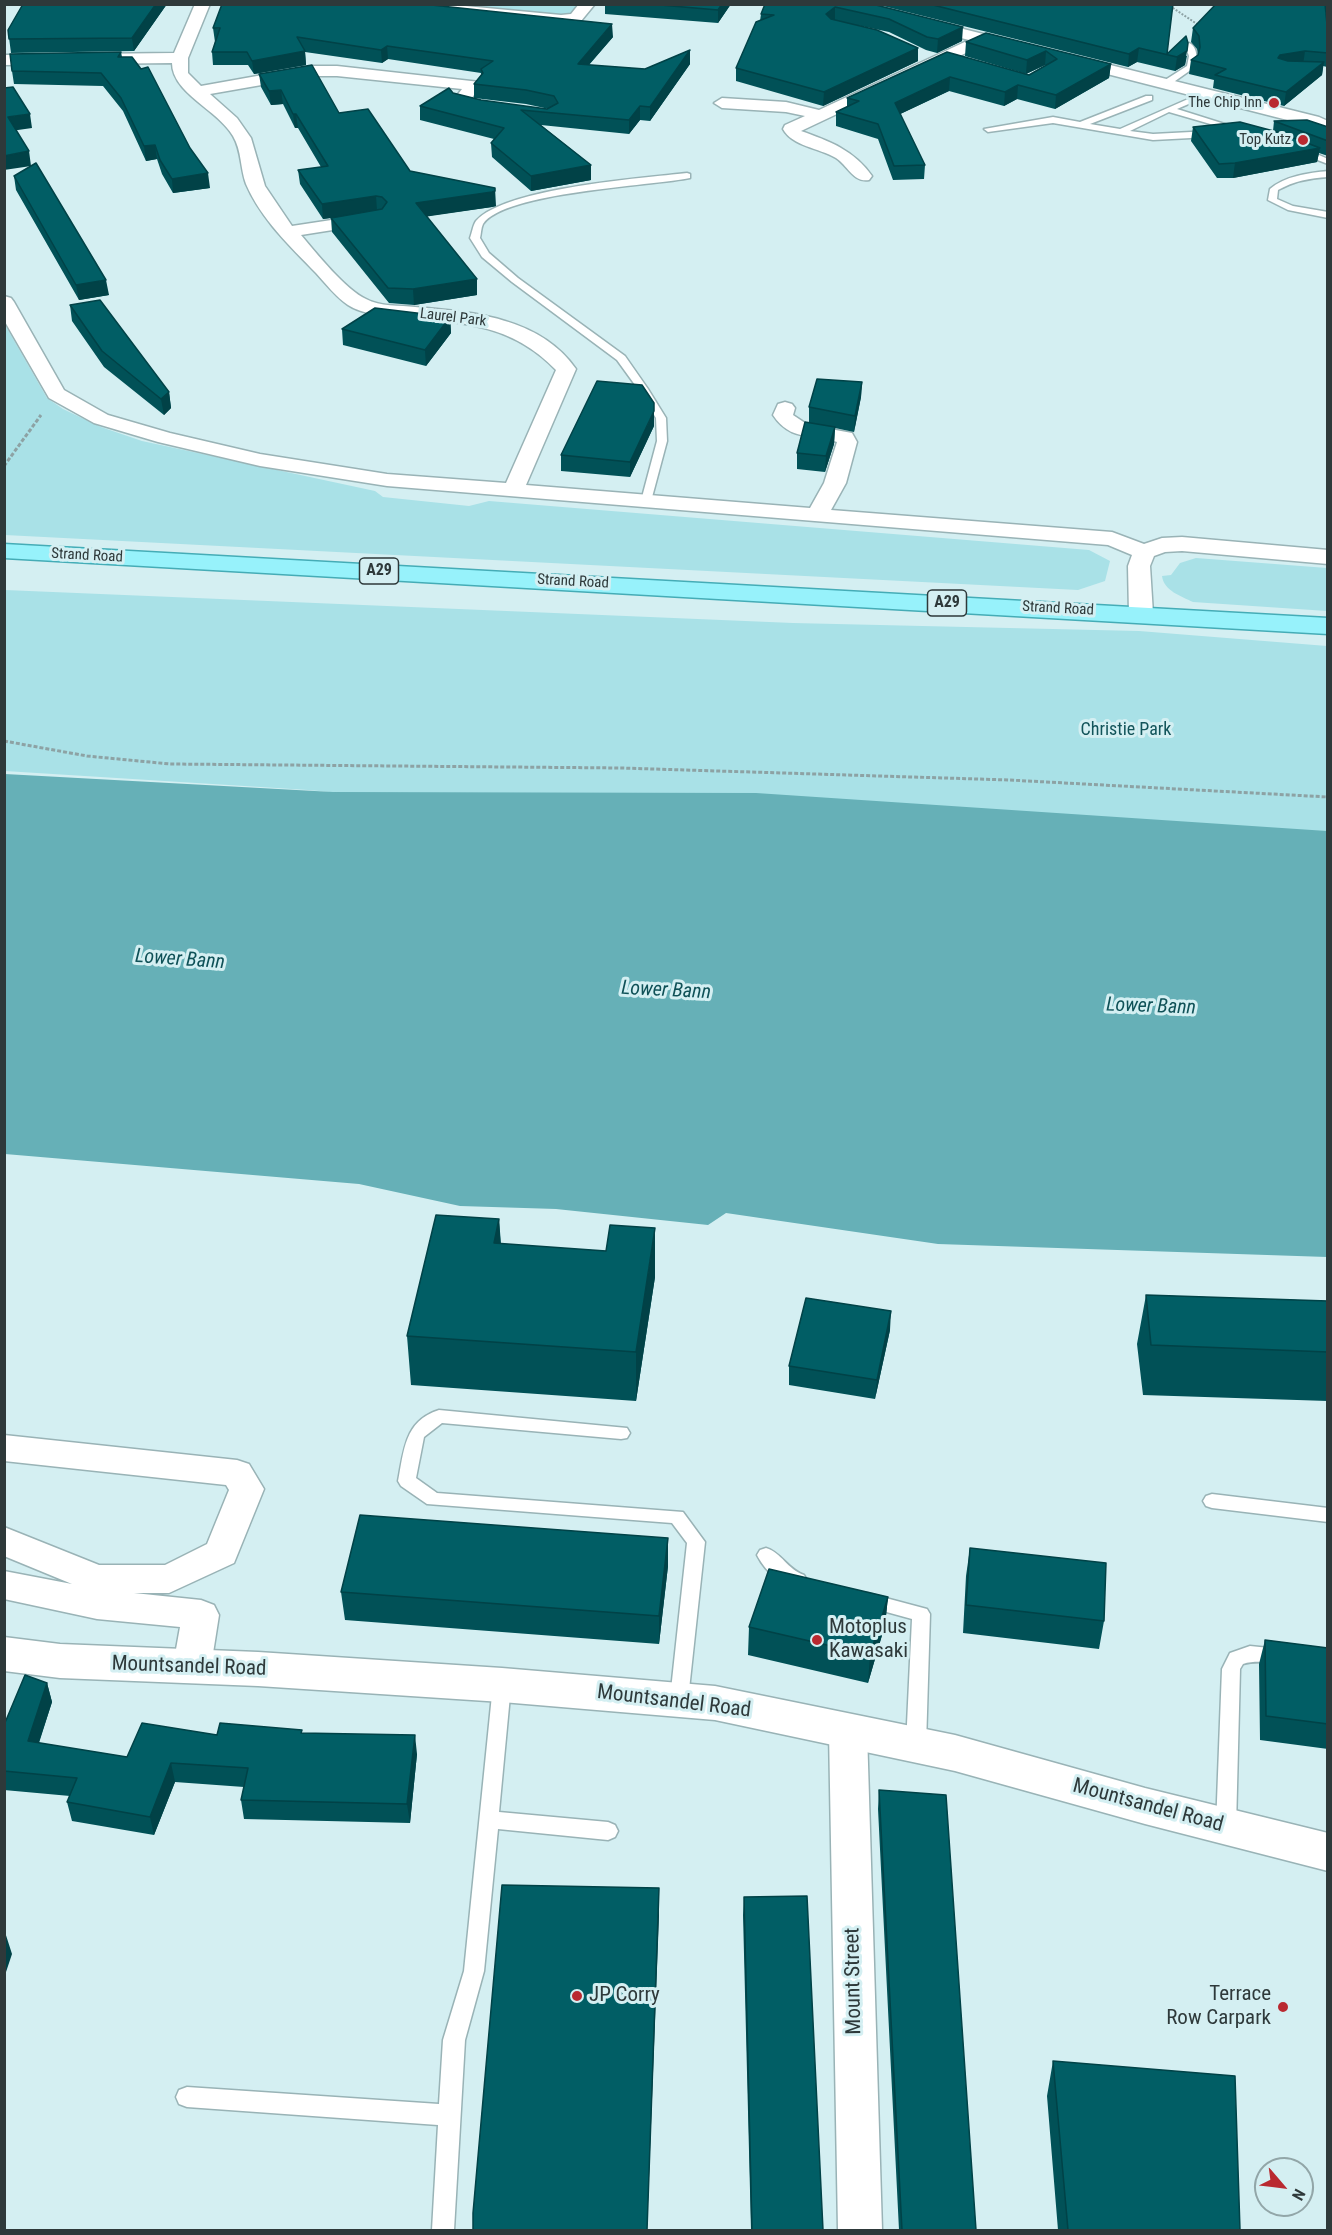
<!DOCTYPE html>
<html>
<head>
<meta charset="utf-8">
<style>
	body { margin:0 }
	#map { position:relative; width:1332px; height:2235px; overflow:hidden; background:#d4eff2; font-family:"Roboto Condensed",sans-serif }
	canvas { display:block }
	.frame { position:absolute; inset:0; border:6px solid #2e393a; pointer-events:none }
	.north { position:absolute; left:1254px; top:2157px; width:60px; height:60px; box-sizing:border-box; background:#d4eff2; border:2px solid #92a6a8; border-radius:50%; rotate:118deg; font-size:16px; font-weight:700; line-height:24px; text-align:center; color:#2e393a }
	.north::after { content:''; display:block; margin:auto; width:21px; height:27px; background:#b92930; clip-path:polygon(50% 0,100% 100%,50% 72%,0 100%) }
</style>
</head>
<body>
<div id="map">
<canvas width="1332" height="2235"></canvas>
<div class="frame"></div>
<div class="north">N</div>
</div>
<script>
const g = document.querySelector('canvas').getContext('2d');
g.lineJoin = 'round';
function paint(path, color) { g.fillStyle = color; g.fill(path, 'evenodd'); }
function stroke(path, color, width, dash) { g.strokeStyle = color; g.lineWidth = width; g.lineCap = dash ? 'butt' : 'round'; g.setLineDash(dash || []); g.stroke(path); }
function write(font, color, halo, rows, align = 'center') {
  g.font = font + ' "Roboto Condensed",sans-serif'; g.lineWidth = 6; g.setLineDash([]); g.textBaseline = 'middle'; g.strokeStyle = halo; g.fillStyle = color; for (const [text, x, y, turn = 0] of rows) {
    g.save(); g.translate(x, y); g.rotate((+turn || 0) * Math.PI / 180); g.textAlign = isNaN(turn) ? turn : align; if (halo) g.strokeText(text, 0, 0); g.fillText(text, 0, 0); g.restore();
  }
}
paint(new Path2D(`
	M461 5H581L573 15 563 17 468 8Z
	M4 323 47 398 63 409 101 427 142 441 375 491 383 497 469 506 489 501 1089 550 1110 561 1105 581 1078 590 5 535Z
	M1196 558 1327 568V611L1193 602C1181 596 1164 591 1162 576L1171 575 1180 563Z
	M5 590 793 623 1139 631 1327 646V884L308 790 5 771Z`), '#a9e1e7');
paint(new Path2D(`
	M5 774 333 792 756 793 1327 831V1257L938 1244 726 1213 708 1225 556 1209 460 1206 359 1184 5 1154Z`), '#66b0b7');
const service = new Path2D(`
	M1189 43C1198 47 1197 59 1195 67L1168 86H1162V82L1187 66 1189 56 1185 45Z
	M1204 92 1208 94 1207 96 1177 109 1231 126V130L1169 112 1130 131 1153 134 1210 131 1214 134 1210 137 1153 140 1053 123 988 132 984 129 1053 117 1080 122 1146 96H1152V100L1090 124 1120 129Z
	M1297 148H1303L1328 159V164L1297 152Z
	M1328 171V177C1310 178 1294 181 1278 190L1277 199 1293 206 1328 212V218L1288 210 1268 200 1270 189C1285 176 1308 173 1328 171Z
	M687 173 690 174V178C651 186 504 192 483 224 481 228 481 234 480 238L489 253 518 278 625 356 648 389 666 418 667 441 651 501 646 504 641 501 657 441 656 418 638 389 617 360 512 282 482 257 470 238C472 233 473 225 476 221 505 188 642 178 687 173Z
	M439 1410 627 1428 630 1433 627 1438 621 1439 442 1423 424 1437 416 1478 437 1493 683 1512 705 1542 688 1699 686 1705 679 1707 672 1705 670 1699 687 1543 672 1523 427 1504 401 1486 398 1481C404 1451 404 1421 439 1410Z
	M1212 1494 1328 1508V1522L1212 1508 1206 1506 1203 1501 1206 1496Z
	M766 1548C782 1553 787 1569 804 1575L807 1580 804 1585C785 1591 765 1571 757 1555L760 1550Z
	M867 1593 927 1609 930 1614 926 1745 923 1751 916 1753 909 1751 906 1745 912 1619 861 1605 858 1600 861 1595Z
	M1250 1646 1289 1650 1291 1655 1289 1660C1274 1665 1258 1659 1243 1664L1240 1669 1236 1827 1233 1833 1226 1836 1219 1833 1216 1827 1222 1669 1230 1653Z
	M502 1677 509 1680 511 1685 499 1812 608 1822 615 1825 618 1831 615 1837 608 1840 498 1829 484 1971 465 2040 454 2230H432L438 2125 187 2107 179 2104 176 2097 179 2090 187 2087 439 2104 443 2040 464 1971 493 1685 495 1680Z`);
const minor = new Path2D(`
	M195 4H210L188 58V73L201 86 313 66H337L480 82 482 85 470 100 498 104 500 108C491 118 460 112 452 102L462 89 337 76H313L210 94 237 118 251 138 265 186 292 226 371 214 377 215 380 219 377 223 301 235C316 253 346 290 366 299 380 307 400 305 415 307 472 312 540 317 576 369L526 485 810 508 824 483 837 442C811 433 791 442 773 415L778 404 785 402 792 404 795 408 793 415 808 425 852 433 857 442 846 483 831 510 1112 532 1144 544 1162 538 1182 537 1328 550V564L1182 551 1165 552 1154 556 1150 566 1153 614 1149 619 1141 621 1133 619 1129 614 1128 566 1132 555 1108 545 387 486 260 466 158 442 94 423 49 398 4 320V296L11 298 14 302 64 390 108 415 170 433 260 454 387 474 506 483 556 370C512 324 461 322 401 317 384 315 363 315 348 305 336 297 326 284 316 273 290 246 261 219 246 184 240 168 242 151 233 136 218 110 172 93 172 63L4 65V55L174 53Z
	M444 4 561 15 571 14 579 4H595L581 21C555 28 472 20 447 10Z
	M837 4H864L1023 44 1025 47 1017 52 985 44 801 131C829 141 854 150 872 176L869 180C854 183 848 166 836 158 819 148 792 146 783 129L785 125 805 116 786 112 722 108 714 103 722 98 786 102 819 110 969 40 839 7Z
	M1070 55 1319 117 1328 121V133L1307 125 1064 63 1062 60Z
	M4 1435 237 1460 249 1464 264 1489 234 1563 169 1593H134L201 1600 214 1605 219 1615 211 1666 205 1677 192 1681 179 1677 173 1666 180 1627 97 1619 4 1599V1571L72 1584 4 1556V1527L99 1565H165L207 1544 229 1490 226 1485 4 1461Z
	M848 1715 862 1720 867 1731 882 2230H838L829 1731 834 1720Z`);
const tertiary = new Path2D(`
	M4 1637 60 1644 258 1652 502 1668 715 1686 955 1735 1145 1788 1328 1833V1871L1145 1824 955 1771 715 1720 502 1702 258 1686 60 1678 4 1671Z`);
const primary = new Path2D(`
	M4 544 1328 618V634L4 558Z`);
stroke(service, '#99b3b6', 3);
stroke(minor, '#99b3b6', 3);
stroke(tertiary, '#99b3b6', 3);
stroke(primary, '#45acb6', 3);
stroke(new Path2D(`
	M1167 4 1200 26`), '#8da2a4', 2, [2, 1.5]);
stroke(new Path2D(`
	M4 466 41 415
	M4 741 87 756 170 764 621 768 1009 780 1328 797`), '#8da2a4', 3, [4, 2]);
paint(service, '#fff');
paint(minor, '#fff');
paint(tertiary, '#fff');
paint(primary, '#97f2fb');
paint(new Path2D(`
	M23 4H167L134 51 11 53 8 30Z
	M605 4H731L718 23 605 14Z
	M872 4 962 41 937 53 926 50 889 32 842 22 918 48V61L823 106 736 81V68L760 21 761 14Z
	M875 4H1173L1167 54 1187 56 1185 65 1175 71 1137 62 1128 67Z
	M213 28 613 37 589 65 645 69 690 50V64L650 121 640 120 629 134 541 125 591 165V180L531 191 492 157 491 143 494 139 420 120V106L453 93 481 100 547 109H549L526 104 474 98V84L481 75V73L388 59 382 63 305 52 306 65 254 74 248 65H213L212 52 215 42Z
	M1193 28 1328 35 1327 67 1323 66 1322 75 1284 106 1213 88 1214 80 1189 74 1191 60 1198 55 1197 49 1191 42Z
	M986 33 1111 64 1109 78 1055 109 1017 99 1004 106 949 91 900 114 925 165 924 179 893 180 878 139 836 126V112L847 107V98L947 52 1029 75 1046 66 1045 65 1026 74 965 56 966 42Z
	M121 52 122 57 210 188 173 193 162 174 157 159 146 161 123 111 103 86 14 84 12 71Z
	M259 74 339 113 410 171 496 206 492 207 427 216 477 295 414 305 389 303 332 232 331 218 323 219 300 184 298 170 321 167 298 128H295L283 104 271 105 261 87Z
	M1274 121 1328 127V156L1319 153 1317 162 1233 178H1217L1191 141 1193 127 1273 131Z
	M14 176 109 295 79 300 16 190Z
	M70 305 169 392 171 408 164 415 104 367 72 321Z
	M450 317 451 333 426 366 343 345 342 329Z
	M862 382 861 397 854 432 835 428 834 444 825 472 797 469V453L809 423V407Z
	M654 426 630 477 561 471V455Z
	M499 1219 501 1244 606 1251 655 1277 636 1401 411 1385 407 1336Z
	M1146 1295 1328 1301V1401L1143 1395 1137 1344Z
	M890 1330 875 1399 789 1385V1366Z
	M668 1538V1566L659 1644 345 1620 341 1592Z
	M970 1548 1104 1621 1099 1649 963 1633 966 1576Z
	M888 1597 885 1625 868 1683 748 1655 749 1627Z
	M1265 1640 1328 1648V1749L1260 1740 1259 1664Z
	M47 1683 52 1702 39 1743 127 1757 217 1735 302 1730V1733L417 1754 410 1823 244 1819 241 1800 244 1787 175 1782 154 1835 72 1821 67 1802 70 1796 4 1790V1725Z
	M879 1790 976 2230H899L878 1809Z
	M744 1897 823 2230H751L743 1915Z
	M1053 2061 1240 2230H1058L1047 2096Z`), '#015157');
paint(new Path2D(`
	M156 4H167L134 51 132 38Z
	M722 4H731L718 23V10Z
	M835 7V20L826 27V14Z
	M612 24 613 37 578 77V64Z
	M963 27 962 41 937 53 938 39Z
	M1188 43 1185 65 1175 71 1177 57Z
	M387 46 388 59 382 63 381 50Z
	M918 48V61L823 106 824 92Z
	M1139 48 1137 62 1128 67 1129 54Z
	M690 50V64L650 121V107Z
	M305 51 306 65 254 74 252 61Z
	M1046 51 1045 65 1026 74 1027 60Z
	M1305 51 1303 65 1278 58 1280 55Z
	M1324 62 1322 75 1284 106 1286 92Z
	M1111 64 1109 78 1055 109 1056 95Z
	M950 77 949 91 894 117 895 103Z
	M1018 85 1017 99 1004 106 1005 92Z
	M281 90 283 104 271 105 269 91Z
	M640 106V120L629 134V120Z
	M30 114 32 128 11 131 8 117Z
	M293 114H296L298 128H295Z
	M155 145 157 159 146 161 144 146Z
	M1320 148 1317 162 1233 178 1235 163Z
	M29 151 31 166 4 170V156Z
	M591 165V180L531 191V176Z
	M208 173 210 188 173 193 172 179Z
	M495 188 496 206 492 207 417 218 416 203Z
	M376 196 377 211 323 219 322 204Z
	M477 279V295L414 305 413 289Z
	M106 280 109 295 79 300 76 285Z
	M450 317 451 333 426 366 425 350Z
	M862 382 861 397 854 432 855 416Z
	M169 392 171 408 164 415 161 399Z
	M654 411V426L630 477V462Z
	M835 427 834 444 825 472 826 456Z
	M499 1219 502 1268 494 1243Z
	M655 1228V1277L636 1401V1352Z
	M891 1311 890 1330 875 1399 877 1380Z
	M668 1538V1566L659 1644V1616Z
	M888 1597 885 1625 868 1683 870 1655Z
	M47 1683 52 1702 33 1760 28 1741Z
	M415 1735 417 1754 410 1823 407 1804Z
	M171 1763 175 1782 154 1835 150 1817Z
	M659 1888V1916L647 2230V2218Z
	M4 1929 12 1954 4 1978Z`), '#014247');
const building = new Path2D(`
	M23 4H156L132 38 9 39 8 30Z
	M222 4H422L612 24 578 64 645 69 690 50 650 107 640 106 629 120 521 110 591 165 531 176 491 143 504 128 420 106 449 88 453 93 481 100 547 109 558 103 554 96 526 90 474 84 483 73 481 69 493 61 387 46 381 50 297 37 305 51 252 61 247 52H212L220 28H213Z
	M649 4H722L718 10Z
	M765 4H872L963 27 938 39 927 37 889 19 835 7 826 14 831 19 877 30 918 48 824 92 736 68 756 22 774 15 761 14Z
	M929 4H1173L1167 54 1186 36 1188 43 1187 51 1177 57 1139 48 1129 54Z
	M1216 4H1325L1328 35V53L1305 51 1280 55 1278 58 1288 61 1324 62 1286 92 1215 75 1226 69 1191 60 1198 55 1200 47 1199 36 1193 28Z
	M986 33 1111 64 1056 95 1018 85 1005 92 950 77 895 103 925 165 894 166 878 124 836 112 859 101 847 98 947 52 1029 75 1057 59 1046 51 1027 60 966 42Z
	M121 52 118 57H132L141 69 148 67 190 148 208 173 172 179 160 160 155 145 144 146 121 98 101 73 12 71 10 54Z
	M312 65 339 113 368 109 410 171 495 188V191L492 192 416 203 477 279 413 289 388 288 331 218 382 209 387 202 382 197 376 196 322 204 298 170 328 166 296 114H293L281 90 269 91 259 74Z
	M13 87 30 114 8 117 29 151 4 156V88Z
	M1307 120 1328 127V141L1274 121Z
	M1240 122 1281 133 1320 148 1235 163 1219 164 1193 127Z
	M36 163 106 280 76 285 14 176Z
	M100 300 169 392 161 399 102 351 70 305Z
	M375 308 450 317 425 350 342 329Z
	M817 379 862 382 855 416 809 407Z
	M597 381 642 385 654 403V411L630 462 561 455Z
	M805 422 835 427 826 456 797 453Z
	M436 1215 499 1219 494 1243 606 1251 610 1225 655 1228 636 1352 407 1336Z
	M1146 1295 1328 1301V1352L1151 1345Z
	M806 1298 891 1311 877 1380 789 1366Z
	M360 1515 668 1538 659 1616 341 1592Z
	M970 1548 1106 1563 1104 1621 966 1605Z
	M769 1569 888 1597 870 1655 749 1627Z
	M1265 1640 1328 1648V1724L1266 1716Z
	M25 1675 47 1683 28 1741 127 1757 142 1723 217 1735 220 1723 302 1730 301 1733 415 1735 407 1804 241 1800 248 1768 171 1763 150 1817 67 1802 77 1778 4 1771V1725Z
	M879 1790 946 1795 976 2230H902Z
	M502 1885 659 1888 647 2230H473V2213Z
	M807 1896 823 2230H752L744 1897Z
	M1053 2061 1235 2076 1240 2230H1068Z`);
paint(building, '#015e65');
stroke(building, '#014247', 1.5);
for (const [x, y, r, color] of [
	[1274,103,6,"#b92930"],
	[1303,140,6,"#b92930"],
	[817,1640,6,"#b92930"],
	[577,1996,6,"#b92930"],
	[1283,2007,6,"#b92930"]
]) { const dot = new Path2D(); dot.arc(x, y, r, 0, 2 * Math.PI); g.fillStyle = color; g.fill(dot); stroke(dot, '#d4eff2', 2); }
write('15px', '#2e393a', '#d4eff2', [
	["The Chip Inn",1262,103],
	["Top Kutz",1291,140]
], 'right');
write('15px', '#2e393a', '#d4eff2', [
	["Laurel Park",453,318,7],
	["Strand Road",87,556,3],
	["Strand Road",573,582,3],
	["Strand Road",1058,609,3]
]);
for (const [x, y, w] of [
	[379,571,39],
	[947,603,39]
]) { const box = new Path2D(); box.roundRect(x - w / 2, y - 13, w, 26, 4.5); g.fillStyle = '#d4eff2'; g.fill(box); stroke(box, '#2e393a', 1.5); }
write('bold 16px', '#2e393a', null, [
	["A29",379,571],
	["A29",947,603]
]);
write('18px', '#12545a', '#d4eff2', [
	["Christie Park",1126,730]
]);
write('italic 20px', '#0f5157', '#d4eff2', [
	["Lower Bann",180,960,4],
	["Lower Bann",666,991,3],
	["Lower Bann",1151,1007,2]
]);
write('21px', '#2e393a', '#d4eff2', [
	["Motoplus",829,1628],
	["Kawasaki",829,1652],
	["Terrace",1271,1995,"right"],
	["Row Carpark",1271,2019,"right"],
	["JP Corry",589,1996]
], 'left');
write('21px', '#2e393a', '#d4eff2', [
	["Mountsandel Road",189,1667,2],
	["Mountsandel Road",674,1702,7],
	["Mountsandel Road",1148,1806,15],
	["Mount Street",854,1981,-91]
]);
</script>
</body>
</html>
